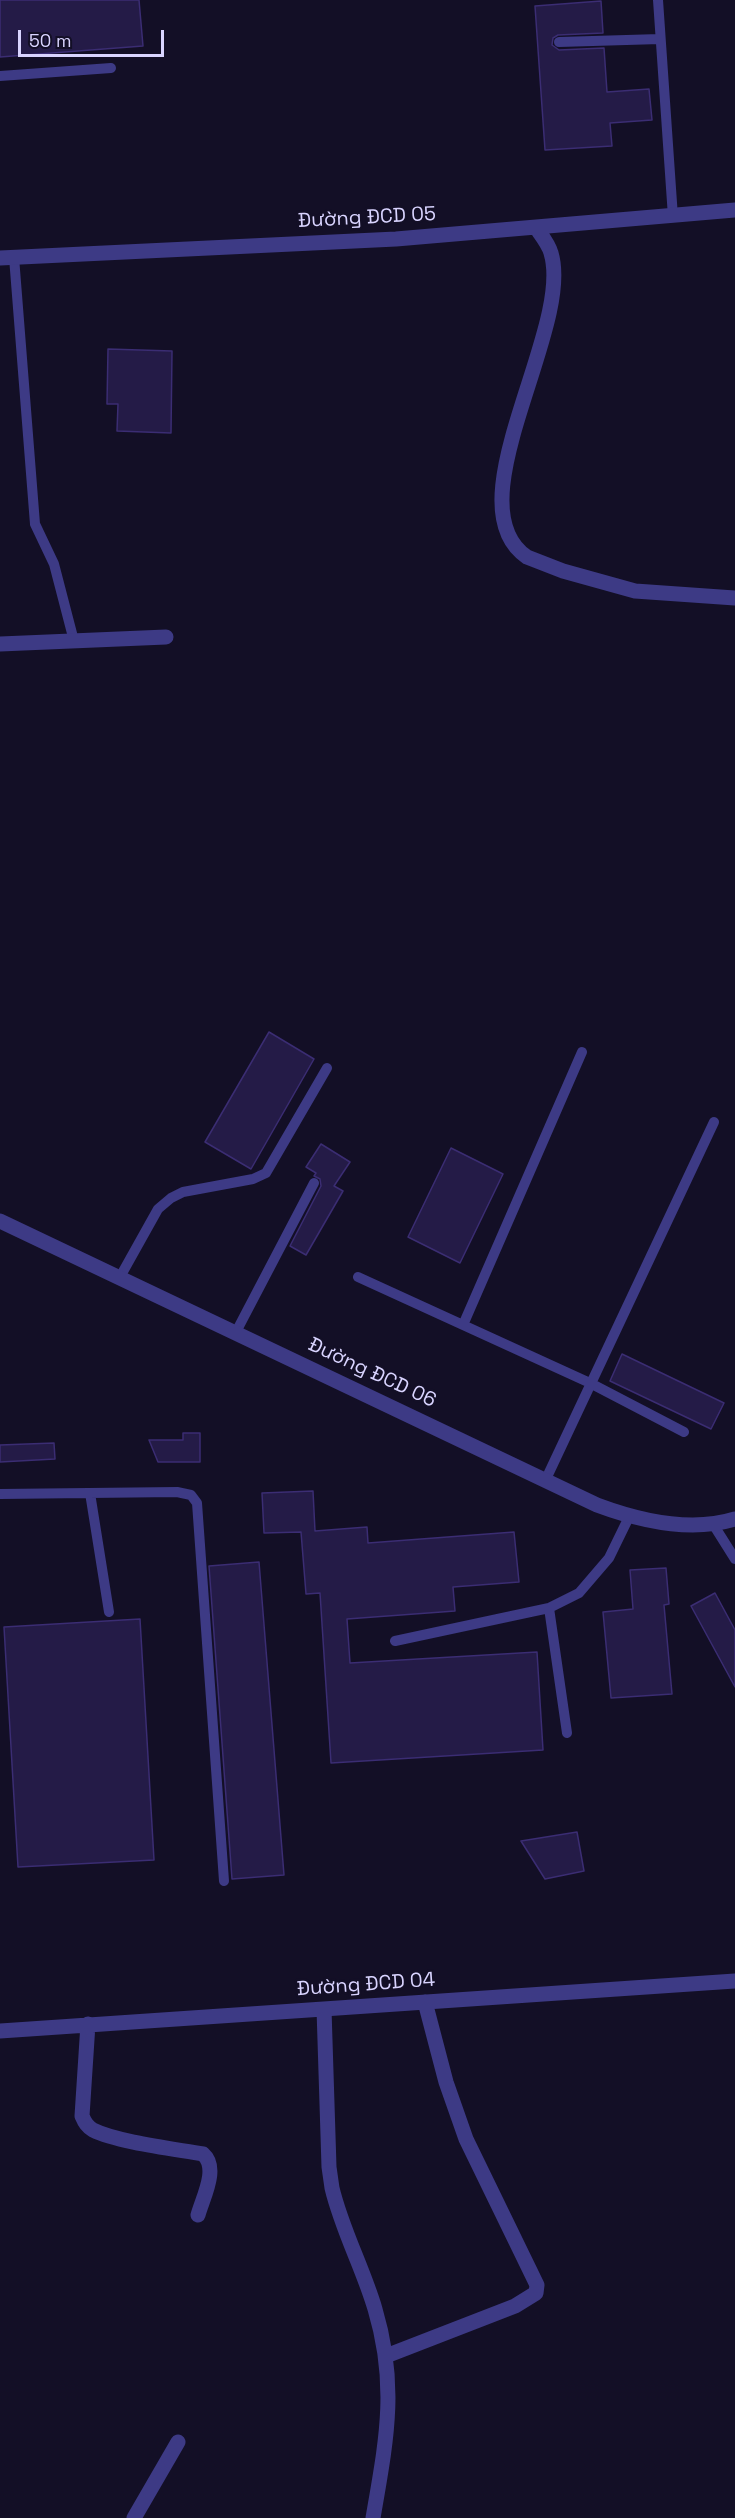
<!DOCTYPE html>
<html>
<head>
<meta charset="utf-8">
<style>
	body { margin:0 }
	#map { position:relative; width:735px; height:2518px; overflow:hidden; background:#130f26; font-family:"Space Grotesk",sans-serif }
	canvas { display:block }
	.scale { position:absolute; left:18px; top:30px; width:146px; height:27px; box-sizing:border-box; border:3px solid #d9d4ff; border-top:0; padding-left:8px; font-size:18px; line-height:21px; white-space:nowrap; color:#d9d4ff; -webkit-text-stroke:4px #130f26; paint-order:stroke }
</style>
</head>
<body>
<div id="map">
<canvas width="735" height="2518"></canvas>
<div class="scale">50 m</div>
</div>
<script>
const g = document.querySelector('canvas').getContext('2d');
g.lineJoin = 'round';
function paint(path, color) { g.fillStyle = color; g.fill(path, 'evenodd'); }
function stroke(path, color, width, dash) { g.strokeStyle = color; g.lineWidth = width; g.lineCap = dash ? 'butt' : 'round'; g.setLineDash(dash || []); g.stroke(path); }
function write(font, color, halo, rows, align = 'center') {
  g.font = font + ' "Space Grotesk",sans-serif'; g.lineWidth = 5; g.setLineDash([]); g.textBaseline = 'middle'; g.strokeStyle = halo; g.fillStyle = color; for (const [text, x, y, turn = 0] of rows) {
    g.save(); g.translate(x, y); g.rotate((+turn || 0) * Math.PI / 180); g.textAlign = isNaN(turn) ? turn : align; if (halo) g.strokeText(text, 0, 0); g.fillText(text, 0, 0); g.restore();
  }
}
const building = new Path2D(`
	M0 0H139L143 46 0 57Z
	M601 1 603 33 558 35 553 38 552 45 559 50 604 48 607 92 649 89 652 120 610 123 612 146 545 150 535 6Z
	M108 349 172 351 171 433 117 431 118 404H107Z
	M269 1032 314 1059 251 1169 205 1142Z
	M321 1144 350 1162 334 1186 343 1191 306 1255 290 1246 321 1186 320 1179 314 1176 316 1173 306 1167Z
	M451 1148 503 1174 460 1263 408 1237Z
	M622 1354 724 1403 711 1429 610 1381Z
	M183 1433H200V1462H158L149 1440H183Z
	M54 1443 55 1459 0 1462V1445Z
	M313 1491 315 1531 367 1527 368 1543 514 1532 519 1582 453 1587 455 1611 347 1619 350 1663 537 1652 543 1750 331 1763 320 1593 306 1594 301 1532 264 1533 262 1493Z
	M259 1562 284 1875 232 1879 209 1566Z
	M666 1568 669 1604 664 1605 672 1694 611 1698 603 1612 633 1609 630 1570Z
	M715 1593 735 1630V1687L691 1606Z
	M140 1619 154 1860 18 1867 4 1627Z
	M577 1832 584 1871 545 1879 521 1841Z`);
paint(building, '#241b47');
stroke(building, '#3b2d73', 1.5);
stroke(new Path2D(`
	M658 0 673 217
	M559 42 660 39
	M0 76 111 68
	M14 257 35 524 54 564 74 641
	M120 1277 158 1209 171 1198 183 1192 253 1179 266 1173 327 1068
	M358 1277 590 1383 684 1432
	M463 1325 582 1052
	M236 1332 314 1183
	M546 1479 714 1122
	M90 1493 109 1612
	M0 1494 177 1492 191 1495 197 1503 224 1881
	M713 1524 735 1559
	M549 1608 567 1733
	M395 1641 549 1608 579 1593 609 1558 629 1517`), '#3d3a85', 10);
stroke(new Path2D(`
	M537 229C542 236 549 245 551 253 574 329 451 505 527 557L563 571 635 591 735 598
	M0 258 396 239 735 210
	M0 644 166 637
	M0 1221 597 1505C640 1521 690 1533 735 1519
	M324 2009 329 2167 332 2188C342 2230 363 2268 375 2309 398 2386 386 2442 373 2518
	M88 2024 82 2116C85 2123 87 2126 93 2130 117 2142 175 2149 203 2154 219 2168 203 2197 198 2215
	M0 2031 735 1981
	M386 2356 515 2306 536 2293 537 2285 466 2139 446 2082 425 2002
	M134 2518 178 2442`), '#3d3a85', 15);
write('20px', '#d9d4ff', '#130f26', [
	["Đường ĐCD 05",367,218,-3],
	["Đường ĐCD 06",372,1373,25],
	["Đường ĐCD 04",366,1985,-4]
]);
</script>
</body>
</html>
